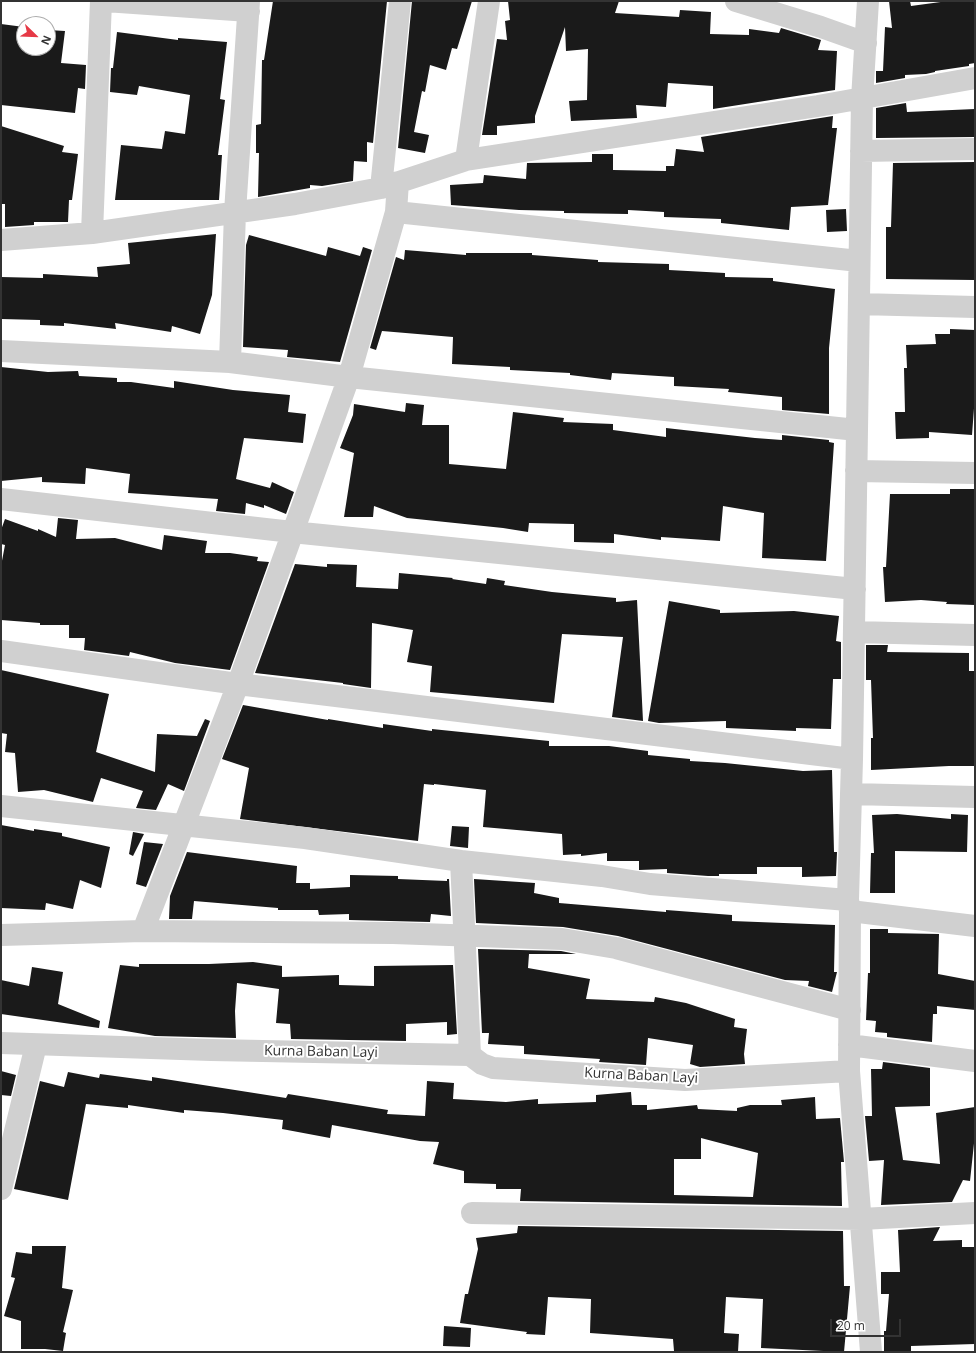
<!DOCTYPE html>
<html>
<head>
<meta charset="utf-8">
<style>
	body { margin:0 }
	#map { position:relative; width:976px; height:1353px; overflow:hidden; background:#fff; font-family:"Open Sans",sans-serif }
	canvas { display:block }
	.frame { position:absolute; inset:0; border:2px solid #333; pointer-events:none }
	.north { position:absolute; left:16px; top:16px; width:40px; height:40px; box-sizing:border-box; background:#fff; border:1px solid #adadad; border-radius:50%; rotate:113deg; font-size:11px; font-weight:700; line-height:16px; text-align:center; color:#333 }
	.north::after { content:''; display:block; margin:auto; width:14px; height:18px; background:#e63946; clip-path:polygon(50% 0,100% 100%,50% 72%,0 100%) }
	.scale { position:absolute; left:830px; top:1319px; width:71px; height:18px; box-sizing:border-box; border:2px solid #333; border-top:0; padding-left:5px; font-size:12px; line-height:14px; white-space:nowrap; color:#333; -webkit-text-stroke:3px #fff; paint-order:stroke }
</style>
</head>
<body>
<div id="map">
<canvas width="976" height="1353"></canvas>
<div class="frame"></div>
<div class="north">N</div>
<div class="scale">20 m</div>
</div>
<script>
const g = document.querySelector('canvas').getContext('2d');
g.lineJoin = 'round';
function paint(path, color) { g.fillStyle = color; g.fill(path, 'evenodd'); }
function stroke(path, color, width, dash) { g.strokeStyle = color; g.lineWidth = width; g.lineCap = dash ? 'butt' : 'round'; g.setLineDash(dash || []); g.stroke(path); }
function write(font, color, halo, rows, align = 'center') {
  g.font = font + ' "Open Sans",sans-serif'; g.lineWidth = 4; g.setLineDash([]); g.textBaseline = 'middle'; g.strokeStyle = halo; g.fillStyle = color; for (const [text, x, y, turn = 0] of rows) {
    g.save(); g.translate(x, y); g.rotate((+turn || 0) * Math.PI / 180); g.textAlign = isNaN(turn) ? turn : align; if (halo) g.strokeText(text, 0, 0); g.fillText(text, 0, 0); g.restore();
  }
}
paint(new Path2D(`
	M273 1H387L373 143 367 142V162L354 161 353 181 322 186 310 185V188L258 197 259 153H256V125L261 124 262 60H264Z
	M412 1H472L457 49 452 48 446 70 430 65 425 92 422 91 414 132 429 135 425 153 398 148Z
	M508 1H619L615 13 679 17 680 10 711 12 710 34 749 35V29L779 33 781 28 821 40 818 50 837 51 835 90 713 109V86L668 83 666 107 636 105 637 118 571 121 569 101 587 100 588 49 566 51 565 27 535 116V123L497 126V135H482L497 39 507 40 505 21 510 20Z
	M889 1H910L911 6 948 1H975V63L969 64V66L935 71V72L926 74 905 75V78L876 83V71H883L885 27 892 28Z
	M1 24 24 27V48H48V30L65 31 61 63 86 65 85 89 78 88 75 113 1 105Z
	M117 32 178 40V38L227 42 220 99 225 100 218 155H222L219 200H115L121 145 162 149 165 131 185 134 190 95 139 86 137 95 110 92 111 68H113Z
	M906 103 907 112 975 109V137L876 138V108Z
	M833 116 832 128H837L828 205 791 207 789 230 721 223V219L664 217V212L628 210V214L564 213V211L519 210 451 205 450 185 483 183 484 175 526 179 527 163 592 162V154H613V170L666 171V166H674L676 149 704 152 701 137Z
	M1 126 64 146 62 152 78 154 72 200H69L68 222H34V225L5 227V204H1Z
	M975 162V280L886 279V227H891L893 163Z
	M846 209 847 231 827 232 826 210Z
	M216 234 212 295 200 334 172 326 171 332 115 323 116 329 64 323V326L40 325V320L1 319V277L43 278V274L98 277 97 267 130 264 128 243Z
	M249 235 326 256 328 247 360 256 363 247 372 250 340 362 287 357 288 350 243 347 246 245Z
	M405 250 466 255V253H532V255L598 260V262L669 264V270L725 273V277L773 278V281L835 289 829 348V414L782 410V397L728 392 729 389 674 386V377L612 373 611 380 570 375V373L510 370V367L452 364 453 337 382 331 376 350 370 348 396 257 404 260Z
	M950 329 975 330V395L972 435 929 432V438L896 439 895 412H905L904 368H907L906 345 936 344 935 334H950Z
	M1 367 48 372 78 371 79 376 117 378V382H131L174 388V381L233 390 290 395 288 412 306 414 303 443 244 438 236 479 270 488 272 482 294 492 286 514 264 505V508L246 503 245 514 216 511 218 499 128 493 130 474 86 468 85 484 42 482V477L1 481Z
	M406 403 424 405 422 425H449V464L506 469 513 412 564 418 563 422 613 424V430L666 437V428L755 438 782 440V435L829 440V442L834 443 826 561 762 558 764 513 723 506 720 541 661 537V540L614 534V543L574 542V524L529 523 528 532 503 528 407 518 374 506 373 517H344L354 453 340 448 353 415 354 404 405 412Z
	M950 489H975V605L946 604 947 602 921 600 885 602 883 567H886L890 494H950Z
	M58 518 78 520 76 539 115 538 162 550 164 535 207 541 205 553H230L258 557 257 561 269 562 230 670 175 663 130 652 129 656 84 650 85 638H69V625H40V623L1 620V566L5 545 1 544V530L5 519 38 531V529L56 537Z
	M295 564 327 567V564L357 565 356 587 398 589 399 573 453 578 452 579 486 584 487 578 505 581 504 585 552 592 616 598V602L637 600 643 721 612 717 623 637 562 634 554 703 430 692 432 666 407 662 413 630 372 623 371 688 343 684V683L255 673Z
	M669 601 720 610V613L794 611 839 616 836 641 841 642V679H833L831 729 796 728V731L726 728V721L659 723 648 721Z
	M866 645H888L887 652 969 653V671H975V766H949L871 770V738H873L871 680H866Z
	M1 670 109 694 96 752 155 772 157 734 197 736 205 719 210 721 184 791 168 784 156 810 136 808 143 791 101 778 93 802 44 790 18 792 15 753 5 752 7 734 1 733Z
	M243 705 328 720V719L383 728V724L432 731V729L549 741V746H609L648 751V755L690 759V761L725 763 803 771 832 770 834 852H837L836 876 802 877V867H757V874H719V876H708L667 873V869L639 870V861H607V853L581 856V854L563 855 562 834 483 827 486 790 434 784V785L424 784 418 841 240 819 249 768 222 759Z
	M897 814 951 819V814L968 815 967 852 895 851V893H870L871 853H874L872 815Z
	M1 825 34 831V829L62 833V836L110 847 101 888 80 880 73 909 46 903 45 910 1 908Z
	M452 826 469 827 468 848 450 846Z
	M133 832 144 834 133 856 129 854Z
	M144 842 163 844 146 887 136 884Z
	M187 852 297 866 296 883H310V889L350 887V875L398 876V879L447 881V879H449L451 916 431 914 430 922 349 920V914L319 915 318 910H278V908L194 901 192 919H169L170 896Z
	M474 879 535 883 534 893 559 898V903L666 912V910L732 915V921L835 925 834 972H837L832 992 808 986 809 981 785 980 618 936 563 927 476 923Z
	M870 929H888V933L939 934 938 974 975 981V1010L937 1006V1014H933L932 1042 887 1037V1033L875 1032 876 1021 866 1020 868 973H870Z
	M478 949 561 951 576 954H529L528 968 590 979 586 999 654 1002 655 997 686 1003 735 1019 734 1027 747 1029 744 1054 745 1064 700 1067 690 1064 693 1045 648 1038 646 1065 599 1062 600 1059 524 1054V1046L488 1044 489 1033H482Z
	M253 962 282 966V977L339 975V985L374 986V966L453 965 457 1034 447 1035V1022L406 1024V1041L291 1039 290 1024 276 1023 279 989 237 983 235 1011 236 1038 155 1036 108 1028 120 965 139 967V964H209Z
	M32 967 63 972 58 1004 100 1021 99 1028 1 1014V980L29 986Z
	M883 1062 930 1068V1106L895 1107 903 1160 940 1164 936 1113 975 1107V1134L970 1181 963 1180 952 1202 881 1205 884 1160 869 1161 865 1116H872L871 1069H882Z
	M1 1071 16 1075 11 1096 1 1095Z
	M68 1072 99 1078 100 1074 152 1081V1077L286 1098 288 1094 388 1110 387 1114 425 1116 427 1081 454 1083 453 1099 506 1102 538 1099V1104L596 1102V1095L631 1092 632 1105H647V1110L697 1105 698 1109 737 1111V1108L750 1105H782L781 1100 815 1097 816 1119 840 1118 844 1162H841L842 1206 520 1201 521 1189H496V1184L464 1183V1171L433 1164 439 1142 420 1141 332 1125 330 1138 282 1129 283 1120 223 1113 184 1110V1113L128 1105V1108L86 1104 68 1200 14 1189 40 1081 64 1087ZM701 1138 758 1153 753 1197 674 1195V1159H701Z
	M518 1226 843 1231 844 1286H850L844 1352 761 1348 763 1299 726 1297 724 1333 739 1334 738 1352 674 1351 673 1339 590 1333 591 1299 548 1297 545 1335 526 1334 527 1332 460 1323 465 1294H468L478 1249 476 1238 517 1233Z
	M940 1227 933 1241 962 1240V1247H975V1344L911 1346V1352H884V1331H886L889 1294H881V1272H900L898 1230Z
	M32 1246H66L62 1288 73 1290 63 1332 66 1333 63 1351 45 1349H21V1321L4 1316 15 1278 11 1277 16 1252 32 1254Z
	M444 1326 471 1328 470 1347 443 1346Z`), '#1a1a1a');
stroke(new Path2D(`
	M105 1 249 11
	M736 1 821 27 866 43
	M868 1 862 99 852 759 848 900 850 911 849 1071 871 1352
	M861 151 975 149
	M466 160 489 1
	M381 188 400 1
	M396 212 859 261
	M92 233 101 1
	M1 240 92 233 295 204 381 188 466 160 818 106 975 78
	M859 304 975 307
	M1 351 230 362 349 377 857 430
	M230 362 235 212 249 1
	M856 471 975 473
	M1 499 292 532 855 589
	M854 632 975 635
	M1 651 238 684 852 759
	M851 794 975 797
	M1 806 305 838 461 861 602 876 650 884 848 900
	M461 861 470 1055
	M850 911 975 926
	M143 931 238 684 349 377 396 212 398 182
	M1 935 143 931 393 933 562 939 616 948 850 1010
	M1 1043 211 1050 470 1055 482 1064 493 1068 685 1080 849 1071
	M849 1045 975 1061
	M1 1189 36 1045
	M472 1213 861 1219 975 1213`), '#d0d0d0', 22);
write('14px', '#333', '#fff', [
	["Kurna Baban Layi",321,1052,1],
	["Kurna Baban Layi",641,1076,3]
]);
</script>
</body>
</html>
